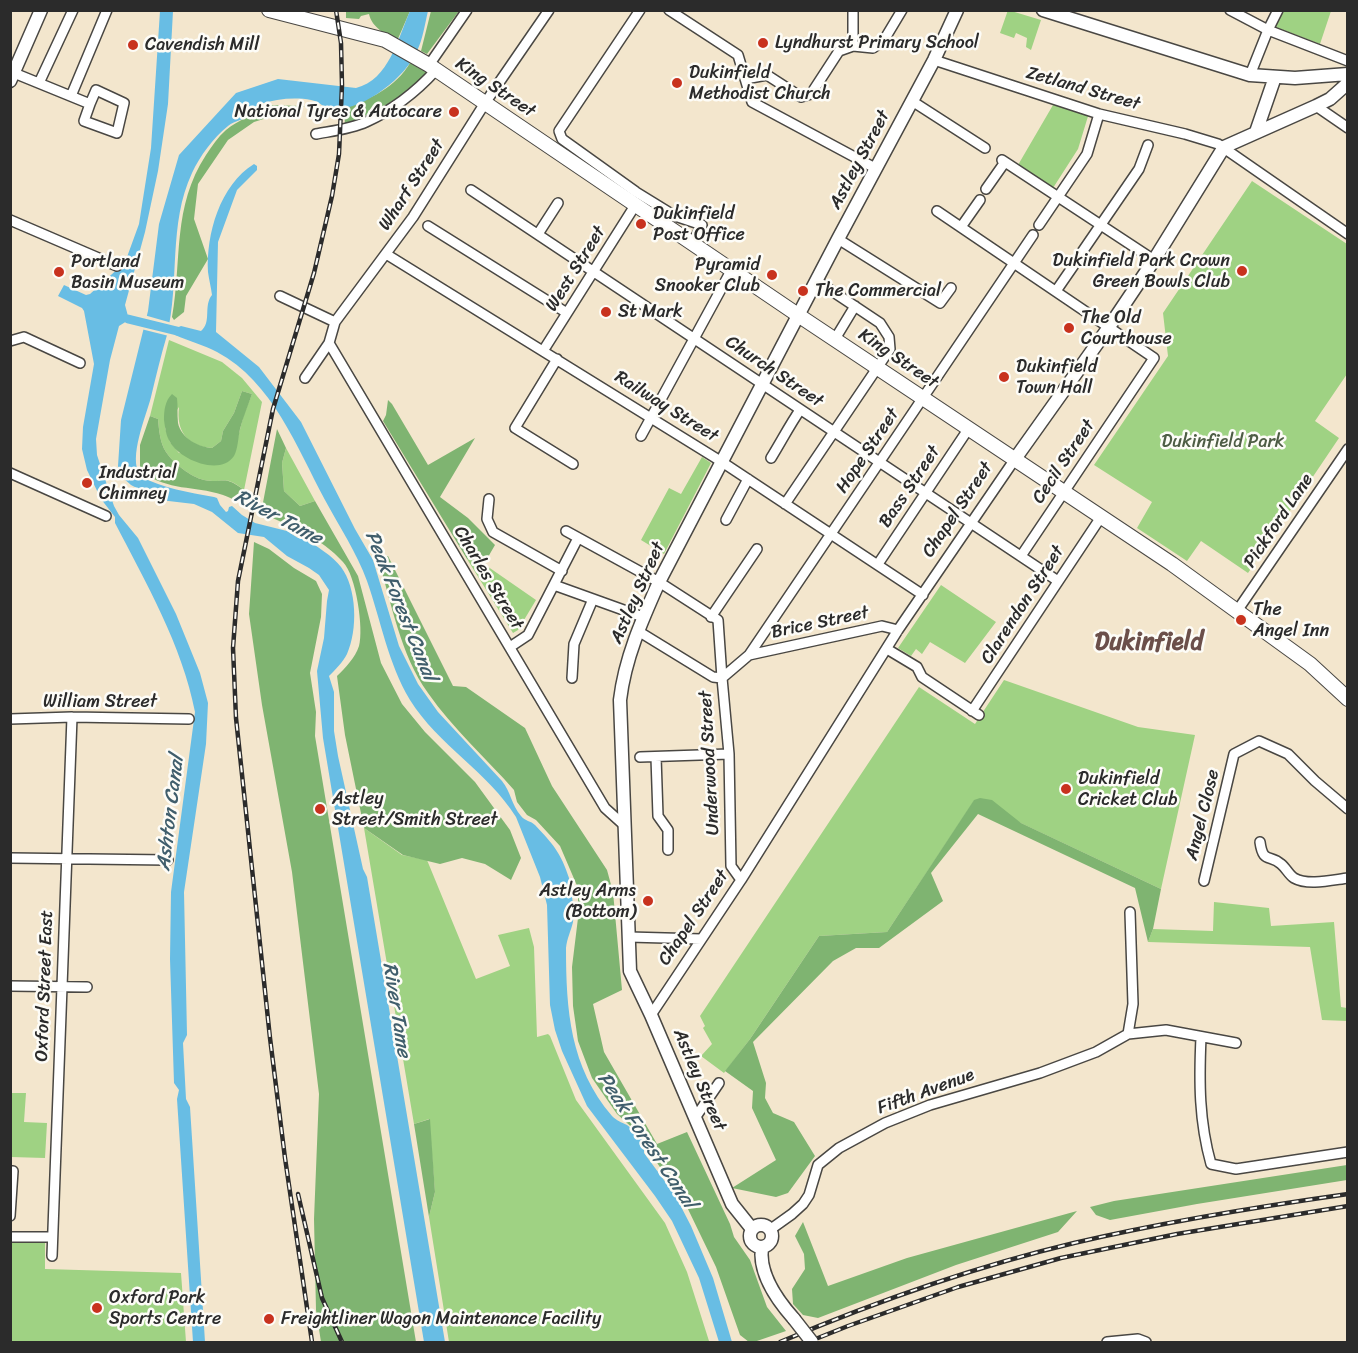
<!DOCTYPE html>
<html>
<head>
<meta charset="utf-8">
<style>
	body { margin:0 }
	#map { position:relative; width:1358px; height:1353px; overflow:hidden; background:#f3e6cd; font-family:Sriracha,sans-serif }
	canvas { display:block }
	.frame { position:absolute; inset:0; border:12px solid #2b2b2b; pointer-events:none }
</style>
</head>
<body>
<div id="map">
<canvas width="1358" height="1353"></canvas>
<div class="frame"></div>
</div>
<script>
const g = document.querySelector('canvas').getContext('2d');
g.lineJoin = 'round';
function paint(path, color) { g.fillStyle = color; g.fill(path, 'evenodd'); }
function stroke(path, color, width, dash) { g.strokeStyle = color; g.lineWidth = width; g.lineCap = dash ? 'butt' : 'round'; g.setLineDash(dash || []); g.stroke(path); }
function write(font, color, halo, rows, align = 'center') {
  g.font = font + ' Sriracha,sans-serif'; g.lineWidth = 5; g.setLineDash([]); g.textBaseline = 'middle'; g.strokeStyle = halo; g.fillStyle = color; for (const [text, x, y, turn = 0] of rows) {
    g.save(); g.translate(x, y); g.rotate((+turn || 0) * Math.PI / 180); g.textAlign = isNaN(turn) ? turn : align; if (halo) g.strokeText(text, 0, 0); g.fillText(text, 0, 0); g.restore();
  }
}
paint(new Path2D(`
	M1008 10 1041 20 1031 50 1026 47 1027 38 1016 33 1014 38 1000 33Z
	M1281 11H1331L1320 44 1273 26Z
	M1053 105 1089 113 1078 149 1053 188 1018 165Z
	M1252 181 1347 244V374L1315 421 1339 438 1248 573 1201 541 1187 561 1137 528 1152 502 1094 465 1168 356 1163 313Z
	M169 340 222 362 242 378 262 402 244 490C224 474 226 484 204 480 191 477 173 463 166 452 160 443 159 430 158 419L150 416ZM242 391 252 394 244 414 233 456 179 453 170 442 165 428 179 407C176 431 187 446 212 448L221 441 223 431 234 413Z
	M286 448 315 501 300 506 284 491 282 463Z
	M702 457 711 463 664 554 641 540 669 488 681 494Z
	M467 559 484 564 536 600 518 630 513 633Z
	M941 585 996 622 965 663 930 642 922 654 916 649 911 656 898 648Z
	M1004 680 1138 727 1195 735 1161 889 974 801 887 932 819 936 750 1039 724 1073 701 1056 712 1044 703 1028 705 1026 700 1016 919 687 975 724Z
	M364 828 402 855 427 860 476 979 510 966 498 935 529 928 534 947 537 1037 548 1034 550 1036 576 1100 665 1223 687 1272 709 1341 702 1342H449L429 1217 435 1192 429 1119 414 1124Z
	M1214 902 1269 908 1271 926 1334 922 1341 1007 1347 1008V1021L1322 1020 1310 947 1148 942 1153 929 1213 931Z
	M10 1093H26L24 1122 47 1123 45 1158 11 1157Z
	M11 1242 45 1243V1269L181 1273 186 1342H11Z`), '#9fd283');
paint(new Path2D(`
	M346 11H410L397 41C386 34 372 28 369 14L361 16 359 19 346 18Z
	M431 11H459L427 54 421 51Z
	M410 63 428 73C402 97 379 112 345 125L344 108C369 100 396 87 410 63Z
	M265 105 305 106 254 122 228 140 198 184 194 219 208 259 186 296 184 312 174 320 172 317C182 260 172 207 206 155 212 146 218 137 226 130 239 119 252 117 265 105Z
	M242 391 252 394C248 406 243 417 240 429 238 438 238 449 234 456 220 477 179 459 170 442 166 436 165 427 164 420 164 410 165 401 172 394L177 398C178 406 177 414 178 423 181 438 198 447 212 448L221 441 223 431 234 413Z
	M388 400 392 404 428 465 475 438 440 497 468 518 495 545 484 564 467 559 383 421 386 415Z
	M150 416 158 419C159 430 160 443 166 452 173 463 191 477 204 480 225 484 223 474 244 490L241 503C235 500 229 497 223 495 192 485 171 492 140 471V445Z
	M277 429 286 448 282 463 284 491 300 506 315 501 358 576 381 663 402 704 425 732 475 782 510 830 521 858 511 880 485 864 462 858 440 864 403 855 364 828 345 735 337 676C345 668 355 658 359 646 364 629 356 575 343 562 322 538 290 526 261 513Z
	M254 542 269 549 294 568 316 581 322 594 321 617 310 673 316 712 315 736 416 1342H321L316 1310 314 1219 319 1094 292 872 262 705 249 614Z
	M388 556 453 686 466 687 525 728 552 786 607 870 613 892 622 990 593 1004 604 1052 657 1144 687 1132 730 1224 734 1237 750 1260 767 1307 786 1331 754 1342H749L740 1335 716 1267 686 1205 651 1154 647 1141 617 1114 592 1078 578 1041 573 1006 572 967 578 918V888L560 846 536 820 527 815 517 802 514 790C486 758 453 729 428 693 400 654 392 604 378 559Z
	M980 798 992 800 1021 823 1161 889 1153 929 1148 942 1135 888 978 814 931 873 943 901 879 948H856L833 961 753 1042 766 1083 765 1098 773 1113 794 1122 815 1156 788 1193 776 1197 732 1188 776 1160 752 1108 753 1091 725 1071 750 1039 819 936 887 932 974 800Z
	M430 1119 435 1192 429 1217 414 1124Z
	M1347 1165V1180L1197 1204 1110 1220 1096 1215 1090 1207 1114 1201Z
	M1077 1211 1058 1232 956 1265 818 1318 803 1315 793 1304 792 1289 805 1269 804 1254 795 1236 803 1222 828 1286 907 1258Z`), '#7fb471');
paint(new Path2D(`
	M160 11H173L168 104 158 171 145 232 125 305 128 316 137 319 138 321 135 323 127 321 119 326 110 360 96 439 97 455 114 506 119 515 138 538 176 614 200 673 208 703 206 744 184 892 187 1035 183 1043 186 1099 190 1107 205 1342H193L177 1099 179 1090 174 1083 170 959 171 892 195 712C182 645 146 583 115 523V517L101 499 87 470 82 449 83 427 94 364 84 311 82 308 58 296 64 285 86 295 90 294 122 265 127 257 139 224 151 148Z
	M410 11H428C425 23 423 39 417 51 405 78 363 111 332 109 325 109 319 101 311 100 295 97 276 99 260 104 257 107 255 112 252 114 245 120 235 120 228 126 213 138 200 156 192 173 168 224 180 282 167 335 161 355 156 376 151 397 146 417 128 457 140 476 164 489 188 492 214 497L217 498 220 505 226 512 228 511 229 507 232 506 242 515 255 523 287 531 298 538H304C316 546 333 556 341 567 357 588 358 630 347 654 343 662 335 670 329 676L334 692V731L338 756 363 869 367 877 445 1342H424L323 738 317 671 324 638 327 601 329 590 319 575 309 568 287 556 264 537 238 533 212 512 194 504 160 500 131 485 122 477 118 466 121 420 148 311 159 224 179 155 236 93 278 79 356 88C389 80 398 38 410 11Z
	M254 164 257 166V170L237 190 218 242 216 332 259 367 301 422 355 529 373 560 399 646 418 684 438 712 502 781C511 792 511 804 521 816 525 821 531 821 535 825 553 844 561 853 569 878 571 887 575 913 573 922 571 931 567 938 566 948 566 1010 570 1067 612 1116 617 1121 621 1122 627 1125 633 1129 638 1136 644 1141V1153L675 1195 691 1226 713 1278 732 1342H719L699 1278 672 1221 655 1196 587 1106 562 1051 555 1030 550 1005 547 905 540 877 516 817C488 772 438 745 410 700 388 663 381 621 367 581 357 553 339 526 325 500 297 448 273 382 217 352 204 345 189 341 175 335L172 330 181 326 201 331C212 322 203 306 212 295 211 287 209 280 208 272 206 234 220 185 254 164Z`), '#68bde4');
paint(new Path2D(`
	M144 315 172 323 169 336 141 329Z`), '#f3e6cd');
stroke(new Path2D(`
	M128 319 181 332`), '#68bde4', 9);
const street = new Path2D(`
	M640 10 559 131 562 139 636 192 675 216 702 225 693 242
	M669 10 738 55 752 102 875 168
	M1230 10 1268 30 1348 61
	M853 46V10
	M934 60 1099 114 1185 134 1218 144 1348 234
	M429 65 467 10
	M14 73 90 104 84 121 117 133 124 103 96 90 90 104
	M1250 75 1268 30 1278 10
	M745 79 767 75 801 97 811 94 839 51 853 46 873 48 884 40 902 10
	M39 83 73 10
	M71 96 107 10
	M912 101 985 148
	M1316 106 1348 128
	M316 134C332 131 351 129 366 122 393 110 416 92 436 70
	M1002 160 1154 260
	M986 189 1005 162
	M471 190 1058 581
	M937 211 1154 358 1021 556
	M10 220 117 266
	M1039 225 1087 154 1099 114
	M428 226 567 313
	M961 227 980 200
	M538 234 558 203
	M838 239 940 303 951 288
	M386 254 722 462 923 595
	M1080 255 1139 169 1148 145
	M1056 291 1076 262
	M280 296 335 322
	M835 339 855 306
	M10 341 24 337 80 363
	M329 343 605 808 625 826
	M543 351 636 204
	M557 359 515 428 573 464
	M305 378 329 343 335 322 413 217 485 103 549 10
	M641 436 732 269
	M771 458C781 442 789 426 800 410
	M10 473 106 516
	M489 499 487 519 493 532 562 571
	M785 504 890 349 889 337 880 323 817 281
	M726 520 748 479
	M566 531 659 582 718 620 722 678 713 677 638 631
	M878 564 969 428
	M554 585 643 617
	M1237 611 1348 449
	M711 617 757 549
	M510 647 528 635 578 538
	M887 649 917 667 922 677 979 715
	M749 655 882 626 898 630
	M572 678 574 644 593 599
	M972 711 1101 517
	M10 719 72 717 189 719
	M640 757 729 754
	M656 757 658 816 668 830V850
	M1260 842C1263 864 1270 854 1281 864 1286 868 1289 875 1294 878 1308 886 1332 880 1348 878
	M10 858 168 860
	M741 880 731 866 729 754 722 678 749 655 1033 235
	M1204 881 1234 754 1259 741 1288 754 1315 781 1348 809
	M629 937 701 939
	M10 986 87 987
	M651 1015 741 880 898 630 1015 459
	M1128 1034 1133 1004 1130 912
	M1201 1037C1199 1082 1199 1121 1211 1164L1236 1169 1348 1152
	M695 1118 719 1083
	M10 1171H13L10 1216
	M771 1229 792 1214 803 1204 809 1195 818 1165 839 1148 885 1123 930 1105 1040 1073 1096 1052 1128 1034 1166 1030 1236 1043
	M10 1237H52
	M52 1256 72 717
	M1107 1342 1138 1339 1146 1342`);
const secondary = new Path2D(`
	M1043 10 1250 75 1295 78 1348 74
	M10 81 41 10
	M1256 132 1275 77
	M1015 459 1109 327 1154 260 1224 147 1316 106 1330 99 1348 83
	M750 1236a11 11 0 1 1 22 0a11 11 0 1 1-22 0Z
	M752 1229 732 1204 651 1015 630 971 620 700C625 658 642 620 659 582L838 239 934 60 957 10
	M762 1247C758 1274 777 1300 794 1319`);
const primary = new Path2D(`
	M269 10 385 40 429 65 798 315 1172 564 1310 664 1348 699`);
stroke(street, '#494743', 12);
stroke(secondary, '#494743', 15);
stroke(primary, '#494743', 16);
stroke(street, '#fff', 9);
stroke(secondary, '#fff', 12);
stroke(primary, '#fff', 14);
const rail = new Path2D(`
	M298 1194 322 1298 342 1342
	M312 1342 285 1158 270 1038 236 718 233 648 238 581 273 409 314 273 332 196 339 154 342 85 341 43 336 10
	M780 1342C875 1302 973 1267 1074 1243 1164 1222 1256 1207 1348 1194
	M808 1342 848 1326 958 1287 1061 1258 1177 1234 1348 1206`);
stroke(rail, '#2b2b2b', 4.5);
stroke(rail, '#fdfcf7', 2, [7]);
const secondaryBridge = new Path2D(`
	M794 1319 812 1342`);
stroke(secondaryBridge, '#494743', 15, []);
stroke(secondaryBridge, '#fff', 12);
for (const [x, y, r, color] of [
	[763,43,6,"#c8321e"],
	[133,45,6,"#c8321e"],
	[677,83,6,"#c8321e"],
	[454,112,6,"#c8321e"],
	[641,224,6,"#c8321e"],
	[1242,271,6,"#c8321e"],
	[59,272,6,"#c8321e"],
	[772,275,6,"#c8321e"],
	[803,291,6,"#c8321e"],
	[606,312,6,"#c8321e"],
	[1069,328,6,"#c8321e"],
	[1004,377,6,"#c8321e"],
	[87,483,6,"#c8321e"],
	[1241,620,6,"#c8321e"],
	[1066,789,6,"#c8321e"],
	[320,809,6,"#c8321e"],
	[648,901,6,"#c8321e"],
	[97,1308,6,"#c8321e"],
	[269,1319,6,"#c8321e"]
]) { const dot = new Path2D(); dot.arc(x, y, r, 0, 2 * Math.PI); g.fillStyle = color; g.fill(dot); stroke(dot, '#fdfcf7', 2); }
write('18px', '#2b2b2b', '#fdfcf7', [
	["Lyndhurst Primary School",775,43],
	["Cavendish Mill",145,45],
	["Dukinfield",689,73],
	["Methodist Church",689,94],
	["National Tyres & Autocare",442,112,"right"],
	["Dukinfield",653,214],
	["Post Office",653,235],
	["Dukinfield Park Crown",1230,261,"right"],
	["Green Bowls Club",1230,282,"right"],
	["Portland",71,262],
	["Basin Museum",71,283],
	["Pyramid",760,265,"right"],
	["Snooker Club",760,286,"right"],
	["The Commercial",815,291],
	["St Mark",618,312],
	["The Old",1081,318],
	["Courthouse",1081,339],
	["Dukinfield",1016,367],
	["Town Hall",1016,388],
	["Industrial",99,473],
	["Chimney",99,494],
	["The",1253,610],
	["Angel Inn",1253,631],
	["Dukinfield",1078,779],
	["Cricket Club",1078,800],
	["Astley",332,799],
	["Street/Smith Street",332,820],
	["Astley Arms",636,891,"right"],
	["(Bottom)",636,912,"right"],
	["Oxford Park",109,1298],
	["Sports Centre",109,1319],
	["Freightliner Wagon Maintenance Facility",281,1319]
], 'left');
write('18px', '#2b2b2b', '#fdfcf7', [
	["King Street",495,88,34],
	["Zetland Street",1083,89,16],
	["Astley Street",860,160,-62],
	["Wharf Street",412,185,-57],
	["West Street",576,269,-58],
	["King Street",898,359,34],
	["Church Street",774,372,34],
	["Railway Street",666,407,32],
	["Hope Street",868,451,-56],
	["Cecil Street",1064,462,-56],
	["Bass Street",910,487,-56],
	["Chapel Street",958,510,-56],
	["Pickford Lane",1279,521,-56],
	["Charles Street",488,578,59],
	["Astley Street",638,593,-66],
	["Clarendon Street",1023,605,-57],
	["Brice Street",820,623,-12],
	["William Street",100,702],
	["Underwood Street",710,763,-93],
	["Angel Close",1203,815,-76],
	["Chapel Street",694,918,-56],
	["Oxford Street East",45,986,-88],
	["Astley Street",699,1080,67],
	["Fifth Avenue",926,1092,-20]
]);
write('18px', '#4e5d45', '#fdfcf7', [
	["Dukinfield Park",1223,442]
]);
write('italic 20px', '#405e6c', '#fdfcf7', [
	["River Tame",278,518,28],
	["Peak Forest Canal",400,606,68],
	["Ashton Canal",171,813,-83],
	["River Tame",396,1010,81],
	["Peak Forest Canal",646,1141,56]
]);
write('bold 24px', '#6b4f4a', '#fdfcf7', [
	["Dukinfield",1149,643]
]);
</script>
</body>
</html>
